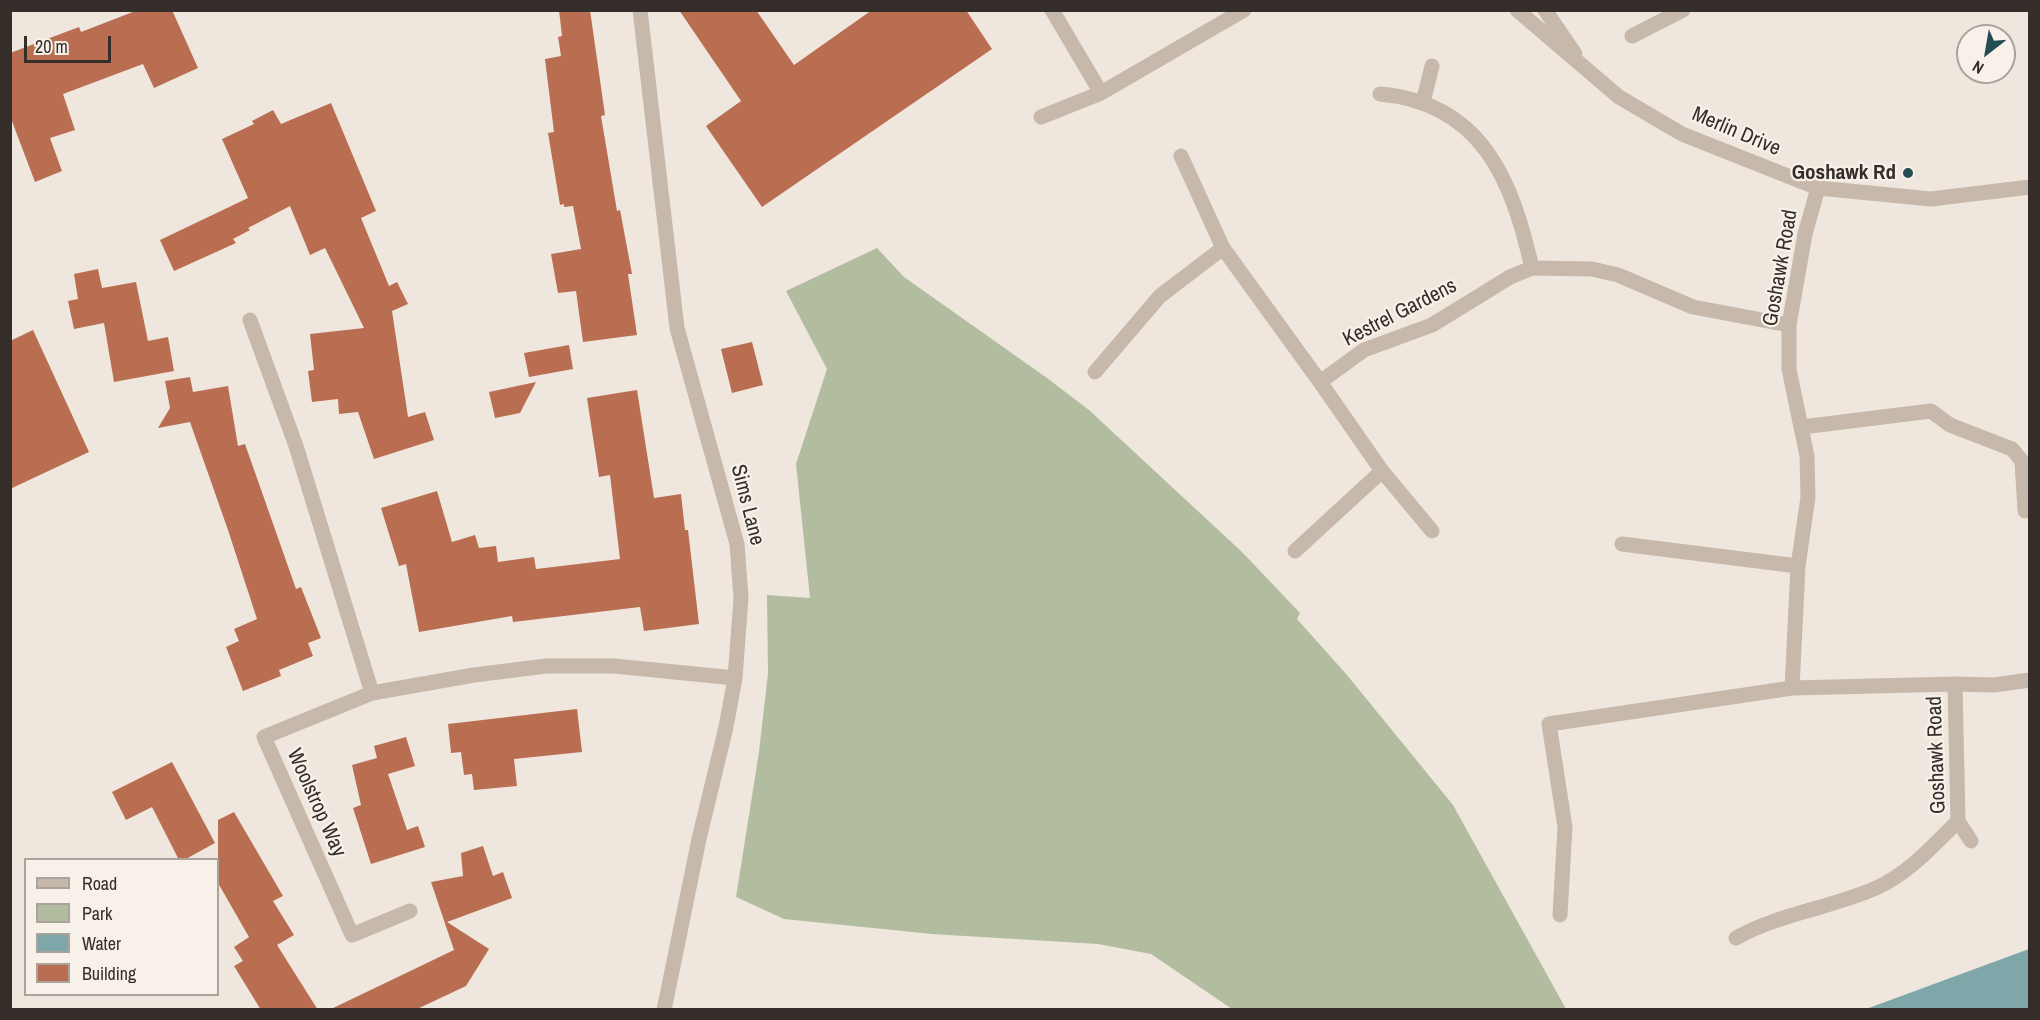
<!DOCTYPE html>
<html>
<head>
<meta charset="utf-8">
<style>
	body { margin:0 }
	#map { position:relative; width:2040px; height:1020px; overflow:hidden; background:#efe7dd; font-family:"Archivo Narrow",sans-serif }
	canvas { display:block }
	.frame { position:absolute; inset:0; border:12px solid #352d29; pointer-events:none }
	.legend { position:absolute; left:24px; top:858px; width:195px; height:138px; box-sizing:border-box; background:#f8f1e9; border:2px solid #aaa39c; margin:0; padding:8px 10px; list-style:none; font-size:18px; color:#352d29 }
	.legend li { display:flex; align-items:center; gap:12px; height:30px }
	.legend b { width:30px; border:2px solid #aaa39c }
	.north { position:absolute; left:1956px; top:24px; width:60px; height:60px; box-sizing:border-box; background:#f8f1e9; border:2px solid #aaa39c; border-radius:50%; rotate:211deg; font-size:16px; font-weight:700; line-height:24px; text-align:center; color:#352d29 }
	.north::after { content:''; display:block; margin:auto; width:21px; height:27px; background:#234d52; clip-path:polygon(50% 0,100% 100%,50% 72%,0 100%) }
	.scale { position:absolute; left:24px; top:36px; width:87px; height:27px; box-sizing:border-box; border:3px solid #352d29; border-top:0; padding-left:8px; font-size:18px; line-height:21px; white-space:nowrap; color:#352d29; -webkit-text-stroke:4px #f8f1e9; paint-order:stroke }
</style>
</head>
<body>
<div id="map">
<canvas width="2040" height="1020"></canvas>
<div class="frame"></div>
<ul class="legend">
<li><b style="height:8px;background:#c6b8aa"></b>Road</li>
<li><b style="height:16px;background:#b2bd9f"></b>Park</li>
<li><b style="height:16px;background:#7fa6a9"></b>Water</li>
<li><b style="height:16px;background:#b96e52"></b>Building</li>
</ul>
<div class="north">N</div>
<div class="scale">20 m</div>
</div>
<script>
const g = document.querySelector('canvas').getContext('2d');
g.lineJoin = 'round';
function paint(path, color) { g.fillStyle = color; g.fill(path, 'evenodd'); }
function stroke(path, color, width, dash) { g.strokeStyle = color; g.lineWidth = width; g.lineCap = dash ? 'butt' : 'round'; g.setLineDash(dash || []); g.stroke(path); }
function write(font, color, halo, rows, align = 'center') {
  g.font = font + ' "Archivo Narrow",sans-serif'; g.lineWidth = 4.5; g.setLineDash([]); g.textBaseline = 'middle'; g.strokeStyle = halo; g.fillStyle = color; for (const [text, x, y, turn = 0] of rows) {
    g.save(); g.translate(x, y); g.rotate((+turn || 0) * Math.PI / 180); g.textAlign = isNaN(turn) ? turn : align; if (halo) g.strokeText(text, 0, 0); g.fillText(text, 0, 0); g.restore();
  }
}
paint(new Path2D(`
	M877 248 904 277 1047 378 1089 410 1242 552 1300 613 1297 619 1347 675 1453 805 1566 1009H1232L1151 954 1098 944 932 934 784 919 736 897 759 752 768 673 767 595 810 598 796 464 827 369 786 291Z`), '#b2bd9f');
paint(new Path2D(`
	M2029 949V1009H1866Z`), '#7fa6a9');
paint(new Path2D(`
	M138 10H172L198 68 154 88 143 64 63 94 75 130 50 138 62 171 35 182 10 116V53L79 27 81 32Z
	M559 10H590L605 115 601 116 617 211 620 210 632 274H628L637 335 583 342 576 291 558 293 551 254 581 249 573 206 564 207V204L560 205 548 133 554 132 545 59 561 56 558 37 562 36Z
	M679 10H756L794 65 872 10H966L992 49 762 207 706 126 741 101Z
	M331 103 376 211 361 218 389 286 397 282 408 304 392 311 408 417 425 412 434 440 374 459 358 412 339 414 338 399 312 402 308 371 314 370 310 334 364 328 325 248 310 255 290 206 248 228 250 230 233 239 236 243 174 271 160 240 248 198 222 139 254 124 252 121 273 110 281 124Z
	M98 269 102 288 136 282 148 341 168 337 174 371 114 382 104 323 74 329 68 301 78 299 74 274Z
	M33 330 89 452 10 489V341Z
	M752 342 763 385 732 393 721 349Z
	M569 345 573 369 529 377 524 353Z
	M190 377 193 392 228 386 238 446 245 444 296 589 301 587 321 638 308 643 313 656 279 670 281 676 243 691 226 647 239 641 234 629 257 619 228 530 190 422 158 428 170 408 165 381Z
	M536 382 520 413 495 418 489 392Z
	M637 390 654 498 681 494 685 530H688L699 624 644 631 640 607 513 622 512 616 419 632 406 564 399 566 381 508 437 491 452 542 475 535 479 548 496 546 498 562 534 557 536 569 620 559 610 475 599 477 587 398Z
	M577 709 582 752 514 759 517 786 474 790 472 774 464 775 461 752 451 753 448 724Z
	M406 737 415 766 388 774 407 830 418 826 425 847 371 864 353 808 361 805 352 765 377 758 374 746Z
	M172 762 215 843 184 860H179L152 807 126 820 112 792Z
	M234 812 283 896 273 901 294 935 277 945 318 1010H261L234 966 243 961 234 947 249 937 218 883V820Z
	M483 846 493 876 503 872 512 898 447 922 489 949 466 986 415 1010H329L454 950 431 882 463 876 461 853Z`), '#b96e52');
stroke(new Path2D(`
	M640 10 677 328 737 544 741 598 735 678 726 727 699 839 664 1010
	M1052 10 1101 93
	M1517 10 1619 97 1682 134 1818 188 1931 199 2030 187
	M1545 10 1575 54
	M1632 36 1683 10
	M1380 94C1482 103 1512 180 1532 268L1592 269 1618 275 1693 307 1789 325
	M1423 102 1432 66
	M1041 117 1101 93 1244 10
	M1181 156 1223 248
	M1818 188 1805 234 1789 325V369L1807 456 1808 497 1798 566 1792 688 1955 684 1958 821 1971 841
	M250 320 296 446 372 693
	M1095 372 1160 296 1223 248 1320 382
	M1802 427 1931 411 1950 425 2012 449 2022 461 2025 511
	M1432 531 1382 471 1320 382 1364 350 1432 325 1510 277 1532 268
	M1622 544 1798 566
	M1295 551 1382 471
	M1955 684 1994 685 2030 680
	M410 911 352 935 264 737 372 693 474 675 546 666H614L735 678
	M1560 915 1565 827 1549 724 1792 688
	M1736 938C1778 914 1831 908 1876 888 1908 874 1934 845 1958 821`), '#c6b8aa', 15);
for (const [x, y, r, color] of [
	[1908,173,6,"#234d52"]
]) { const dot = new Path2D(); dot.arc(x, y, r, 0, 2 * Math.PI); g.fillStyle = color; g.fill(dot); stroke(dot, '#f8f1e9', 2); }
write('21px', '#352d29', '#f8f1e9', [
	["Merlin Drive",1736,132,23],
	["Goshawk Road",1781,268,-80],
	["Kestrel Gardens",1400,313,-27],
	["Sims Lane",747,505,76],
	["Goshawk Road",1937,755,-92],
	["Woolstrop Way",316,803,66]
]);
write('bold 21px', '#352d29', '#f8f1e9', [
	["Goshawk Rd",1896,173]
], 'right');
</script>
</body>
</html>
